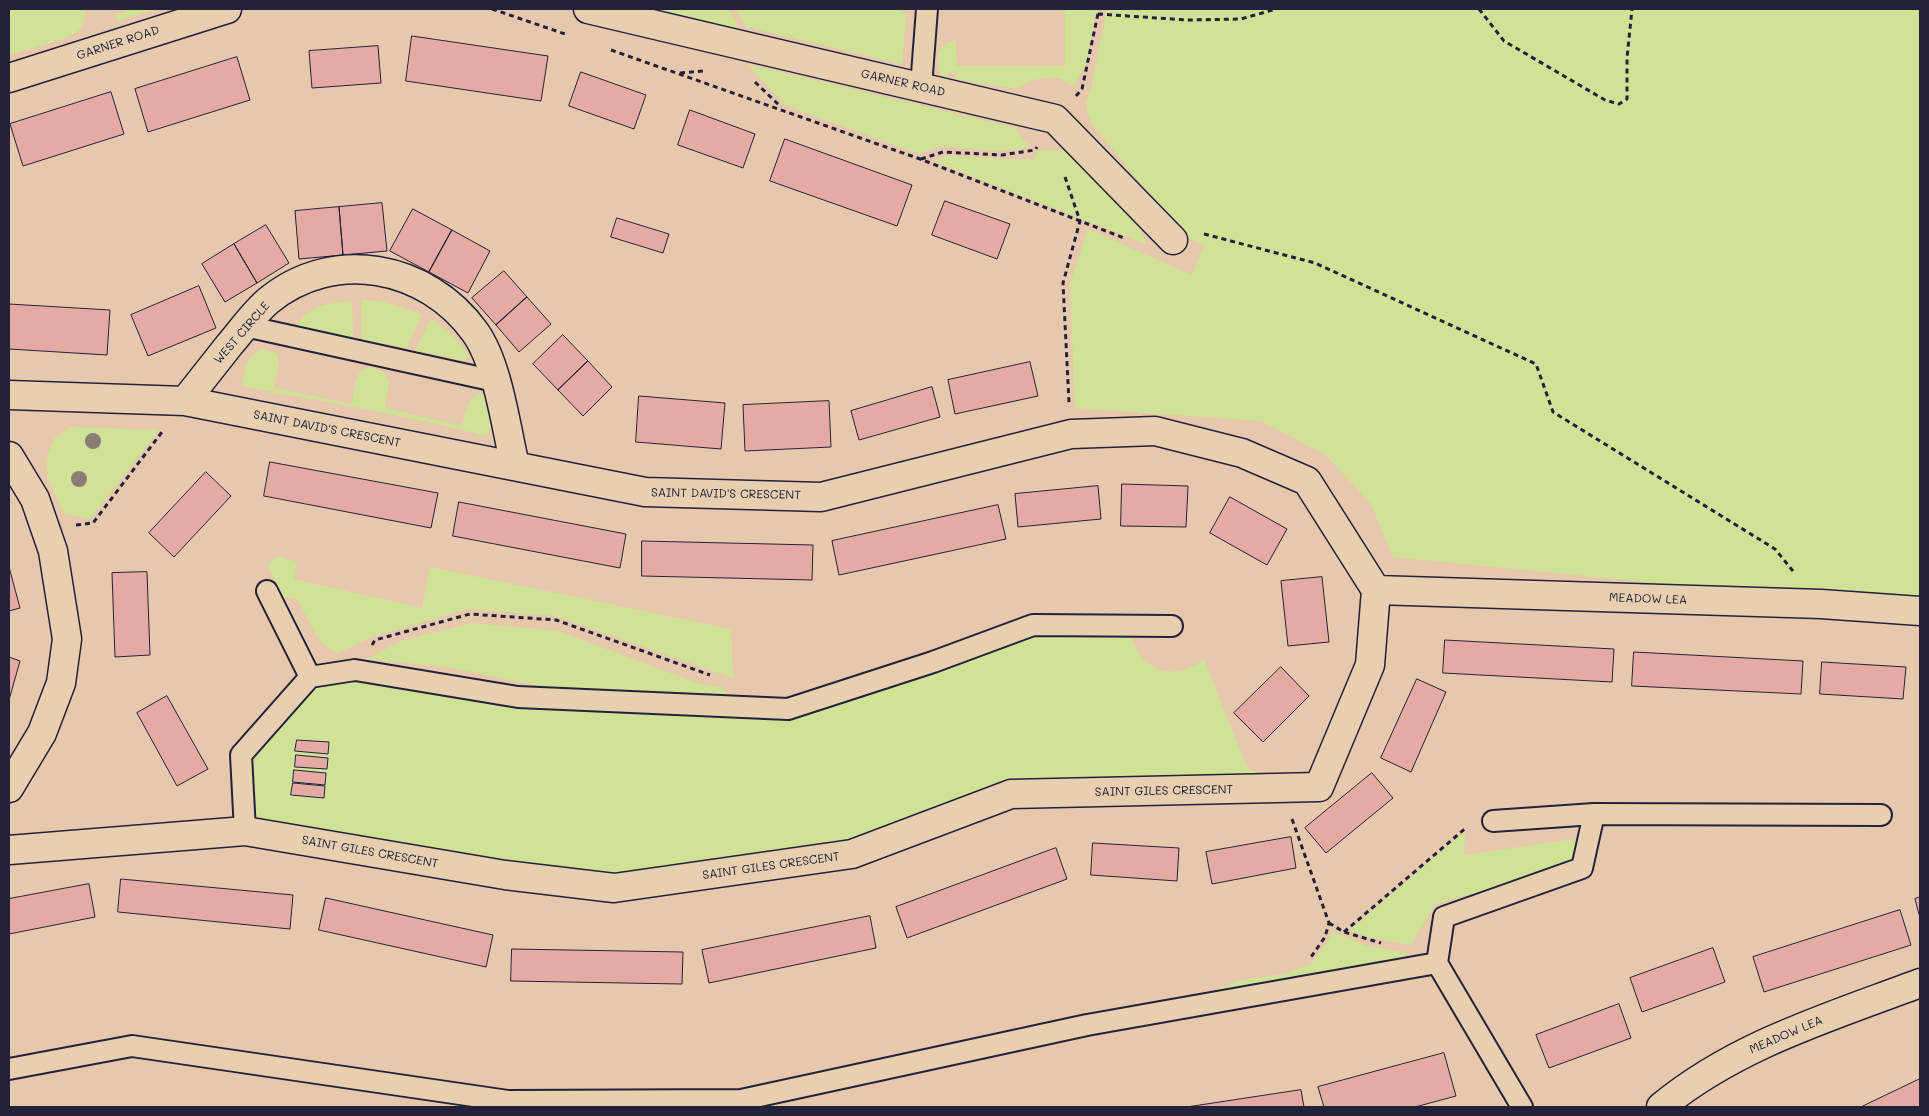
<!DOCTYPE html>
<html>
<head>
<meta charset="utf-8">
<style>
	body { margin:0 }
	#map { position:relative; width:1929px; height:1116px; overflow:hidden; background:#e7c8ad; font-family:Mali,sans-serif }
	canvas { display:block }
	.frame { position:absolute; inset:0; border:10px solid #22223b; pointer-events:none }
</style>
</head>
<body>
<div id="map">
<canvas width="1929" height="1116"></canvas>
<div class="frame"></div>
</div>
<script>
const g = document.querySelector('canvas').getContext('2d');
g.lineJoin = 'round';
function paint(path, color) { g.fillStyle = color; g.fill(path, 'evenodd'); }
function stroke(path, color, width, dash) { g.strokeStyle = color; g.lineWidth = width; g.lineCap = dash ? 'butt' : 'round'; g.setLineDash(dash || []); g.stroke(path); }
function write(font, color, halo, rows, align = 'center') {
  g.font = font + ' Mali,sans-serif'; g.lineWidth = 4.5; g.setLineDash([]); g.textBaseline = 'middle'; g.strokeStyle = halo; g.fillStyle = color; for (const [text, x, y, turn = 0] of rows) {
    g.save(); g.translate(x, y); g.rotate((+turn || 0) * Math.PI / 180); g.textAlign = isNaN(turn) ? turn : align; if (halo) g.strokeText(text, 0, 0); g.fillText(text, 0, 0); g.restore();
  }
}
paint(new Path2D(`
	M9 9H76L85 10C85 18 85 23 80 29 71 40 24 50 9 55Z
	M130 9H156L118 21 116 15Z
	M620 9H729L737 24 735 36Z
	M736 9H899L906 15 902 64 746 27Z
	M1065 9H1097L1085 67 1073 87 1061 79 1051 77 1033 80 1015 89 955 79 957 73 950 71 948 77 941 75C936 57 935 45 956 40L957 66H1065Z
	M1107 9H1920V609L1393 557 1371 504 1325 454 1261 421 1075 408 1070 284 1088 229 1192 275 1204 245 1184 237 1093 125 1087 113 1086 102 1091 88Z
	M747 64 1016 128 1023 140 1031 147 1000 151 941 146 919 154 785 105Z
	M1057 150 1071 154 1142 231 1146 244 933 161 948 156 1033 160 1038 151Z
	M361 300 380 301 422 314 407 348 362 340Z
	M352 301 353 337 327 338 302 332 298 325C306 306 334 302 352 301Z
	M431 319C446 329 458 340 469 355L464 361 415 350Z
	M263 349 276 353 279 364 274 388 352 404C355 383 356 356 385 373L389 382 385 408 462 426C466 413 467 399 479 393L487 395C492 413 498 419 486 436 406 415 324 402 242 386 246 367 244 356 263 349Z
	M70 427 159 430 90 519 64 514 48 478 46 461 54 439Z
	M277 556 297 562 294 579 422 608 430 567 731 629 733 678 556 616 468 609 374 636 338 653C318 648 308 618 298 600L281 596 268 565Z
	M472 623 558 631 700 684 722 687 728 695 638 696 549 688 447 667 367 659 401 641Z
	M1033 625 1131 632C1137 670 1174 684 1204 659L1247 767 1281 788 1011 794 852 854 614 888 245 831 241 755 310 677 355 670 518 697 788 709Z
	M1465 831 1464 855 1567 840 1578 841 1573 863 1551 872 1435 904 1411 945 1368 937 1349 931Z
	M1332 931 1365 945 1407 953 1397 967 1199 997 1241 980 1285 974 1311 964 1329 939Z`), '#d0e296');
const building = new Path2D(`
	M412 36 548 56 541 101 406 81Z
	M378 46 381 83 312 88 309 51Z
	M237 57 250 100 148 132 135 89Z
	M581 72 646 95 634 129 569 106Z
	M111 92 124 134 23 166 10 124Z
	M690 110 755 134 743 168 678 145Z
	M785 139 912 185 897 226 770 181Z
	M945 201 1010 224 997 259 932 235Z
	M382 203 387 251 343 255 339 207Z
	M339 207 343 255 299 259 295 211Z
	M413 209 452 230 429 272 390 251Z
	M617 218 669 234 663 253 611 237Z
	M266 225 289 263 257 283 234 244Z
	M452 230 490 251 468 293 429 272Z
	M234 244 257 283 225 302 202 264Z
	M504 271 527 297 496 325 472 298Z
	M199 286 216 328 148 356 131 315Z
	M527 297 551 324 519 352 496 325Z
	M9 304 110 310 107 355 9 349Z
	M563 335 588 361 558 390 533 364Z
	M588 361 612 387 583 416 558 390Z
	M1030 362 1038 396 955 414 948 380Z
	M932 387 940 417 859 440 851 411Z
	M639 396 725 403 721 449 636 442Z
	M829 401 831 447 745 451 743 405Z
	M270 462 438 493 431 528 264 496Z
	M206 472 231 496 174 557 149 533Z
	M1122 484 1188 486 1186 527 1121 526Z
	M1098 486 1101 519 1018 527 1015 494Z
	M1230 497 1287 529 1267 565 1210 533Z
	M459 502 626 534 620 568 453 536Z
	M998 505 1006 539 839 575 832 541Z
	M642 541 813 545 812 580 642 576Z
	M9 567 20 608 9 611Z
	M147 572 150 655 115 657 112 573Z
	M1322 577 1329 642 1288 646 1281 581Z
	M1445 640 1614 649 1612 682 1443 673Z
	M1634 652 1803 661 1801 694 1632 686Z
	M9 657 20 661 9 700Z
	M1822 662 1906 667 1903 699 1820 694Z
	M1281 667 1309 696 1263 742 1234 713Z
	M1417 679 1446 692 1411 772 1381 758Z
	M167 696 208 769 177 786 137 713Z
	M297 740 329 742 328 754 295 751Z
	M296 755 328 758 327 769 295 767Z
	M294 770 326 773 325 785 293 782Z
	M1372 773 1393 798 1326 853 1305 828Z
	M293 783 325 786 324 798 291 795Z
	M1291 837 1296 868 1212 884 1206 852Z
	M1093 843 1179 848 1177 881 1091 875Z
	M1056 848 1067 879 907 938 896 907Z
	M121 879 293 895 290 929 118 912Z
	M89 884 95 917 9 934V899Z
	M1920 897V918L1915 899Z
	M326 898 493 935 486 967 319 930Z
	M1900 910 1911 945 1764 992 1753 957Z
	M870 916 876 948 709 983 702 950Z
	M1713 948 1725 982 1642 1012 1630 978Z
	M512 949 683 952 682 984 511 981Z
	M1619 1004 1631 1038 1549 1068 1536 1035Z
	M1444 1053 1456 1096 1415 1107H1324L1318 1087Z
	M1920 1079V1107H1861Z
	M1301 1090 1304 1107H1187Z`);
paint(building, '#e5aaa4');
stroke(building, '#22223b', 1);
const service = new Path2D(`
	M921 87 927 9
	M245 326 495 381
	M267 591 310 677
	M1493 821 1594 814 1881 815
	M245 831 241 755 310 677 355 670 518 697 788 709 933 662 1033 625 1172 626
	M9 1069 132 1046 508 1101 741 1100 1087 1025 1437 963
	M1522 1107 1437 963 1444 917 1582 868 1594 814`);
const minor = new Path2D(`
	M588 9 1055 119 1173 240
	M9 78 227 9
	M9 395 185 401 645 492 821 497 1071 434 1155 431 1242 453 1307 481 1376 590
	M185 401C200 382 215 363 230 344 242 330 254 313 268 301 333 247 427 265 475 332 498 364 506 427 515 466
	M9 456 35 499 53 551 67 639 61 683 42 733 9 788
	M1376 590 1821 604 1920 611
	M9 850 245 831 505 875 614 888 852 854 1011 794 1319 787 1370 665 1376 590
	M1661 1107C1736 1045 1830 1017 1920 983`);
stroke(service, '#22223b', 24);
stroke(minor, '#22223b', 31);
stroke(new Path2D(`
	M492 9 568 35
	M1479 9 1504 41 1605 100 1619 104 1627 99V58L1632 9
	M1098 14 1187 20 1241 19 1276 9
	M611 50 920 159 1124 238
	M680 73 704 71
	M755 82 781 107
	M1076 96 1082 89 1099 9
	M921 159 943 152 1002 155 1035 150 1037 147
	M1065 177 1080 221 1063 283 1069 403
	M1204 234 1315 263 1536 364 1553 412 1775 549 1793 571
	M76 525 93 523 162 432
	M372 645 375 640 470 614 556 620 710 675
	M1292 819 1329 923 1325 937 1311 957
	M1329 923 1344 932 1381 943
	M1344 932 1467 827`), '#22223b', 3, [5, 4]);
stroke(service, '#e7cfaf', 20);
stroke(minor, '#e7cfaf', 28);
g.fillStyle = '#897d76';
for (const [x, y] of [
	[93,441],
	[79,479]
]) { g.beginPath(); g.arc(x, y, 8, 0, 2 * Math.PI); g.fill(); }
write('12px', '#22223b', '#e7cfaf', [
	["GARNER ROAD",118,43,-18],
	["GARNER ROAD",903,83,13],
	["WEST CIRCLE",242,333,-49],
	["SAINT DAVID'S CRESCENT",327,429,11],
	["SAINT DAVID'S CRESCENT",726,494,1],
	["MEADOW LEA",1648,599,2],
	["SAINT GILES CRESCENT",1164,791,-1],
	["SAINT GILES CRESCENT",370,852,10],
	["SAINT GILES CRESCENT",771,866,-8],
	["MEADOW LEA",1786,1035,-23]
]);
</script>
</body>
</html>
